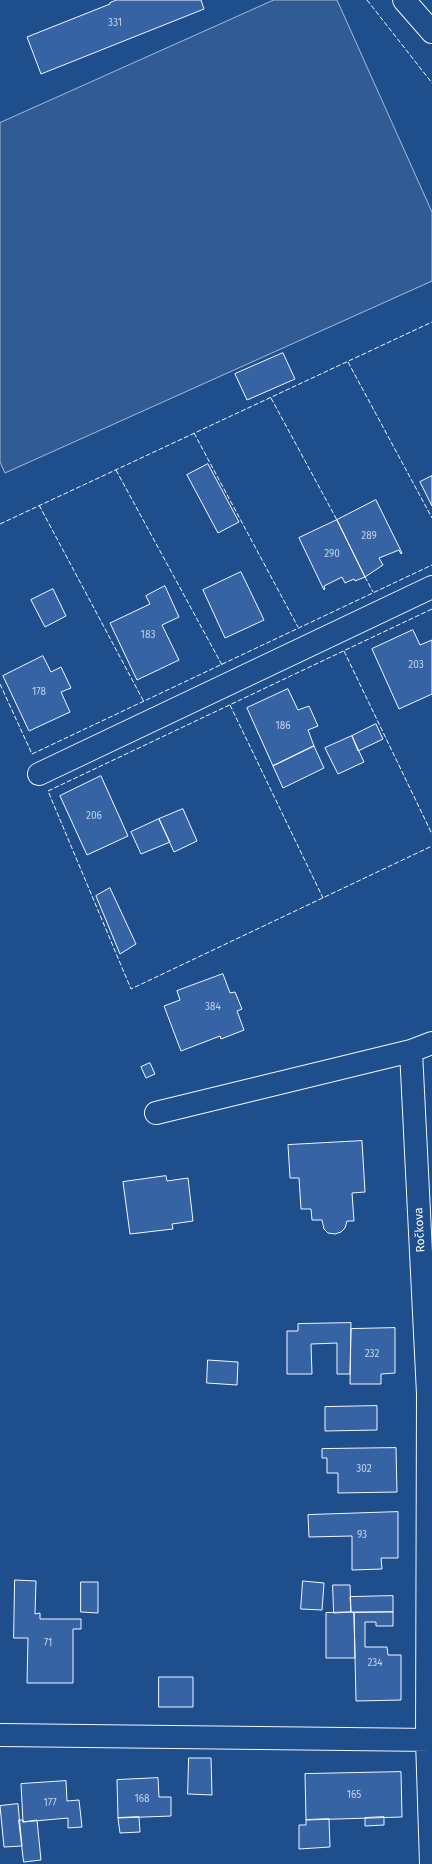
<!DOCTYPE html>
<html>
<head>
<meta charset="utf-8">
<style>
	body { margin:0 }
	canvas { display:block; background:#1f4e8c }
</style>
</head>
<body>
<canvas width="432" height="1864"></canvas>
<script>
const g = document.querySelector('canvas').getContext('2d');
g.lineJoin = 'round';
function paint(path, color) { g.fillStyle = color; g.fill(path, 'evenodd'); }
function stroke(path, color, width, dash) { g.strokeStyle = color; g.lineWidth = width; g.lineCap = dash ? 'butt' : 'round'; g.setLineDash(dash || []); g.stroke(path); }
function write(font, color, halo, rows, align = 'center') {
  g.font = font + ' "Fira Sans",sans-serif'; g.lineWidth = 3; g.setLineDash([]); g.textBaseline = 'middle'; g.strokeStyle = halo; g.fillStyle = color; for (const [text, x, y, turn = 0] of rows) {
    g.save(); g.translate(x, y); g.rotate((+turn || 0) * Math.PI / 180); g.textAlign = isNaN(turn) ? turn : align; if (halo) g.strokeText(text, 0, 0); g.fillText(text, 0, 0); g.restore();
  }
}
const built = new Path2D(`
	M274 0H337L432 212V281L5 473 0 462V123Z`);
paint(built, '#305b95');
stroke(built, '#a8bbd7', 1);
const building = new Path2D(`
	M117 0H201L204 9 41 74 27 37 110 4V3Z
	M283 353 295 379 247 400 235 374Z
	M208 464 239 522 218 533 187 475Z
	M432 476V506L420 482Z
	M376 500 402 553 401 554 399 550 379 558 383 565 365 577 337 520Z
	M337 520 365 577 355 581 354 579 345 583 342 577 324 586 325 589 324 590 299 538Z
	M241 572 264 620 225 638 203 590Z
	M165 586 179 617 162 625 179 660 137 680 110 623 150 604 146 596Z
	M53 589 66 616 45 627 31 600Z
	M413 630 420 645 432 640V694L399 709 372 649Z
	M43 656 51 672 61 667 71 688 61 692 70 712 29 731 3 676Z
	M288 689 298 710 309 706 318 726 308 730 314 746 273 766 247 708Z
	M376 724 383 739 358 751 352 736Z
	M352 736 364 762 338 774 325 748Z
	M314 746 324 768 283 788 273 766Z
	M101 776 128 836 87 855 60 796Z
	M183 809 197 841 174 852 159 819Z
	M159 819 170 842 141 854 131 832Z
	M110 888 136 944 120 954 96 896Z
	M223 974 230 993 235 992 242 1009 237 1011 244 1030 221 1039 220 1036 181 1051 164 1006 180 1000 177 991Z
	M150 1063 155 1074 146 1078 141 1067Z
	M362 1141 365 1192 352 1193 354 1221H347L345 1228 341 1232 335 1234 328 1233 324 1229 322 1220H312L311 1209H301L299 1178H290L288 1145Z
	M166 1176 167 1181 188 1178 193 1221 172 1224 173 1229 130 1234 123 1182Z
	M351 1323 350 1374H337V1343L311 1344 312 1374H287V1331H298V1324Z
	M395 1328V1373L381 1374V1384H350L351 1329Z
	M208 1360 238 1362 237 1385 207 1383Z
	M377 1406V1430L325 1431V1407Z
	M396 1448 397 1492 338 1493V1473H327V1458H322V1449Z
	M398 1512V1558H381L382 1569 352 1570V1536L309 1537 308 1515Z
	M15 1580 36 1581 35 1614 40 1613V1619H81V1629H73V1683H27L28 1638H14Z
	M303 1581 324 1583 322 1610 301 1609Z
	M81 1582H98V1613L81 1612Z
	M333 1585H350L351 1612 334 1613Z
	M393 1596V1612H351L350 1597Z
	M351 1612 354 1613 355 1658H326V1613Z
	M393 1612V1626H376V1622H365V1647H387L388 1655H401V1700L356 1701 354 1613Z
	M159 1677H193V1707H159Z
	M189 1758H211L212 1795 188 1794Z
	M401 1772 402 1817 306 1820 305 1774Z
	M158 1778 159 1797H171V1816L118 1818 117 1780Z
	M66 1781 67 1801 79 1800 82 1827 68 1828V1818L23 1822 21 1784Z
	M18 1804 22 1846 4 1847 0 1806Z
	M139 1817 140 1832 120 1833 118 1818Z
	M384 1817V1825L365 1826V1818Z
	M329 1819 330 1847 299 1849V1825H306V1820Z
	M19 1820H23V1822L37 1820 41 1860 24 1862Z`);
paint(building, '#3563a3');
stroke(building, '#f2f6ff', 1);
const minor = new Path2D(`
	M39 774 432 587
	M411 1051 428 1394 427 1740 431 1864
	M156 1113 411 1051 432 1043
	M0 1735 432 1740`);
const tertiary = new Path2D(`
	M404 0 432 32`);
stroke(minor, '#f2f6ff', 24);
stroke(tertiary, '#f2f6ff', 24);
stroke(minor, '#1f4e8c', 22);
stroke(tertiary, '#1f4e8c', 22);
stroke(new Path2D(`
	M367 0 432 83
	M348 362 432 518
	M271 398 337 520
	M194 433 298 627
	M116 470 222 665
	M39 505 144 702
	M0 524 432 322
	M365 577 373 592
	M432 609 48 791 131 989 432 846
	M344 651 432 834
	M0 684 32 754 432 565
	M230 705 323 898`), '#f2f6ff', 1, [5, 2]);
write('10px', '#c3d1e8', null, [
	["331",115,23],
	["289",369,536],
	["290",332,554],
	["183",148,635],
	["203",416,665],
	["178",39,692],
	["186",283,726],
	["206",94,816],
	["384",213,1007],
	["232",372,1354],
	["302",364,1469],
	["93",362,1535],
	["71",48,1643],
	["234",375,1663],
	["165",354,1795],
	["168",142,1799],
	["177",50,1803]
]);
write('12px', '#f2f6ff', '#1f4e8c', [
	["Ročkova",420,1230,-93]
]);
</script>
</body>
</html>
